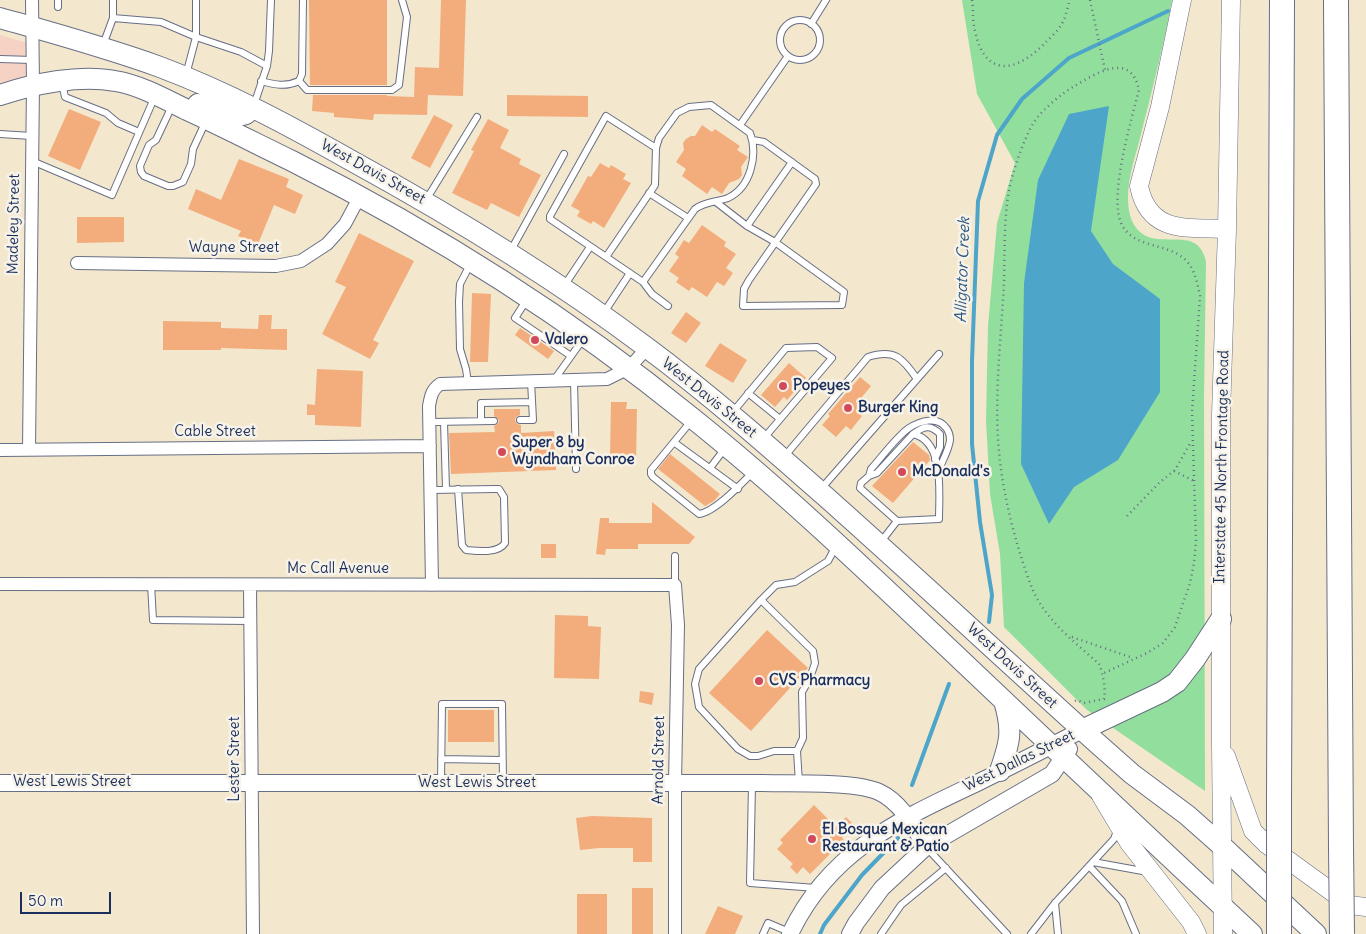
<!DOCTYPE html>
<html>
<head>
<meta charset="utf-8">
<style>
	body { margin:0 }
	#map { position:relative; width:1366px; height:934px; overflow:hidden; background:#f3e7ce; font-family:Delius,sans-serif }
	canvas { display:block }
	.scale { position:absolute; left:20px; top:892px; width:91px; height:22px; box-sizing:border-box; border:2px solid #1b2f5e; border-top:0; padding-left:6px; font-size:15px; line-height:18px; white-space:nowrap; color:#1b2f5e; -webkit-text-stroke:4px #f7f3e8; paint-order:stroke }
</style>
</head>
<body>
<div id="map">
<canvas width="1366" height="934"></canvas>
<div class="scale">50 m</div>
</div>
<script>
const g = document.querySelector('canvas').getContext('2d');
g.lineJoin = 'round';
function paint(path, color) { g.fillStyle = color; g.fill(path, 'evenodd'); }
function stroke(path, color, width, dash) { g.strokeStyle = color; g.lineWidth = width; g.lineCap = dash ? 'butt' : 'round'; g.setLineDash(dash || []); g.stroke(path); }
function write(font, color, halo, rows, align = 'center') {
  g.font = font + ' Delius,sans-serif'; g.lineWidth = 5; g.setLineDash([]); g.textBaseline = 'middle'; g.strokeStyle = halo; g.fillStyle = color; for (const [text, x, y, turn = 0] of rows) {
    g.save(); g.translate(x, y); g.rotate((+turn || 0) * Math.PI / 180); g.textAlign = isNaN(turn) ? turn : align; if (halo) g.strokeText(text, 0, 0); g.fillText(text, 0, 0); g.restore();
  }
}
paint(new Path2D(`
	M0 35 27 43 26 78 0 86Z`), '#f6d2c4');
paint(new Path2D(`
	M962 0H1172C1164 44 1153 87 1142 130 1137 152 1128 175 1128 197 1128 210 1130 223 1140 232 1160 250 1199 224 1206 262L1204 396 1205 791 1087 710 1004 627 1000 554 990 494 986 420 988 326 997 223 1015 163 977 94Z`), '#92df9d');
paint(new Path2D(`
	M1109 106 1091 231 1113 264 1160 299V392L1118 460 1074 487 1049 524 1021 464 1024 283 1038 180 1069 114Z`), '#4da5ca');
stroke(new Path2D(`
	M989 622 992 595 980 522 972 444V361L978 201 997 135 1022 99 1069 58 1168 11
	M912 785 949 684
	M820 934 824 925 862 875 898 838`), '#4da5ca', 4);
paint(new Path2D(`
	M309 0H387V85H310Z
	M441 0H466L463 96 428 95 427 115 374 114 373 120 334 117V113L312 111 313 95H387V96L414 97 415 67 439 68Z
	M507 95 588 96V117L507 116Z
	M69 109 101 122 80 170 48 156Z
	M434 115 453 125 430 168 411 158Z
	M488 119 509 130 500 148 521 159 519 164 541 175 519 217 491 203 487 210 452 193 474 151 471 150Z
	M702 125 712 132 715 129 740 146 737 150 748 157 741 167 742 175 739 179 729 183 722 194 712 187 707 194 682 176 686 169 676 162 684 150 683 143 686 139 691 136H695Z
	M239 159 289 179 286 187 303 195 295 214 274 205 258 244 238 236 241 231 188 209 196 189 221 200Z
	M600 163 609 168 611 165 626 174 623 179 631 183 604 228 593 221 591 224 577 216 580 211 571 206 588 176 591 177Z
	M77 217H124V242L77 243Z
	M702 225 726 242 724 246 736 254 726 268 733 273 724 286 717 282 707 297 692 287 689 291 676 282 679 278 669 271 679 257 675 254 684 240 689 243Z
	M359 233 414 261 373 340 379 343 370 359 322 334 346 287 335 282Z
	M472 293 491 294 488 362H470Z
	M686 312 701 323 686 343 671 333Z
	M259 315H272L271 329H287V350L221 348V350H163V321L221 322V328L258 329Z
	M520 328 554 351 548 359 515 335Z
	M720 343 747 360 733 383 705 366Z
	M789 363 806 378 787 400 784 397 775 407 761 395Z
	M317 369 363 371 361 427 315 425V415H307V404L315 405Z
	M860 377 871 386 862 397 869 403 859 413 862 416 851 430 846 426 836 437 822 425 830 416 828 414Z
	M611 402H627L626 409H637L636 464 612 463V456H610Z
	M494 409H520V415L516 417 515 420 517 424 521 425V433L554 431 556 470 451 474 449 433 495 432 494 426 498 424 499 420 494 416Z
	M913 442 929 455 930 460 893 503 872 486Z
	M670 454 720 494 714 501 705 506 658 469Z
	M652 502 695 537 689 544H638V549H606L605 555 596 554 600 518H609V523H652Z
	M541 544H556V558H541Z
	M555 615 588 616V626L601 627 599 679 554 678Z
	M767 630 808 668 751 731 709 693Z
	M640 691 654 693 652 705 639 702Z
	M448 710H494V742H448Z
	M814 805 836 827 846 817 854 825 842 838 844 840 810 874 803 867 797 874 790 867 793 864 777 849 783 843 780 840Z
	M592 816 652 818V862H633V848H599L580 850 576 818Z
	M632 888H653V934H632Z
	M577 894H607V934H577Z
	M718 906 743 916 735 934H705Z`), '#f3ad7c');
const service = new Path2D(`
	M58 0V7
	M113 18V0
	M780 40a20 20 0 1 1 40 0a20 20 0 1 1-40 0Z
	M811 24 826 0
	M103 45 113 18 161 22 196 37 241 52 267 66 254 105
	M0 59 32 60
	M267 66 269 51 271 0
	M186 75 196 37V0
	M261 81C275 85 286 87 299 81L302 74 303 0
	M299 81 307 90H392L399 85 407 17 402 0
	M62 83 65 97 106 113 118 123 139 132
	M172 106 156 140 149 145 140 166 141 172 144 176 168 186H173L183 182 191 164 193 149 205 123
	M740 125 788 56
	M0 134 32 136
	M656 148 606 116 550 216V219L643 282 652 294 668 306
	M32 161 112 195 155 96
	M649 193 688 218
	M426 200 477 117
	M716 202 747 226 775 242 844 292 842 305 743 306 744 289 749 280 816 184 815 179 764 142 753 140
	M747 226 792 162
	M510 252 564 154
	M606 257 655 185 656 148 659 138 677 113 689 107 711 105 750 133C758 155 751 187 728 198 717 202 704 202 695 209L643 282
	M564 286 590 247
	M526 301 515 318 571 356
	M603 314 630 273
	M554 380 584 338
	M574 380 576 469
	M468 383 466 369 460 349 459 302 460 284 471 263
	M748 393 780 419
	M732 413 786 348 817 347 832 358 764 438
	M520 420H533L531 381
	M692 420 651 470V474L653 477 699 514C715 512 741 484 753 472
	M481 421V403L532 402
	M430 422 494 421
	M444 422 446 489
	M913 434C924 426 930 424 940 434V447L935 459
	M675 443 738 489
	M784 457 868 357C894 349 902 357 917 379
	M710 468 726 447
	M869 476 877 473 913 434C945 441 939 494 939 519L897 521 880 543
	M431 490 496 489H499L504 497 505 543C498 554 477 551 466 550L462 545 458 489
	M820 490 939 354
	M897 521 860 488 861 483 869 476 871 469C881 458 897 436 909 428 920 421 938 415 947 429 949 432 950 436 950 440 949 450 942 461 939 470
	M675 556V585
	M151 584 153 620 250 621
	M761 600 699 669 695 684 699 707 738 749 750 756H758L774 751H797
	M441 759 501 760
	M441 781 442 704H502L503 781
	M799 783 797 751 803 738 802 692 810 678 815 663 813 651 761 600 776 585 795 582 828 561 836 546
	M752 785 750 883 816 888
	M926 847 1007 934
	M1093 862 1148 872
	M1089 866 1122 901 1136 934
	M1055 903 1058 934
	M763 934 768 923 789 932
	M881 934 901 905 946 868
	M1031 934 1055 903 1114 839 1118 828`);
const minor = new Path2D(`
	M77 263 276 266 301 261 327 244 345 224 360 196
	M29 449 33 84 32 0
	M0 450 430 446
	M0 584 675 585 678 625 675 783V934
	M250 585 253 934
	M432 585 429 406C431 395 432 390 440 384L607 379 629 368 647 348`);
const tertiary = new Path2D(`
	M0 783H763C792 784 855 781 879 792 901 802 914 827 926 847
	M790 934C829 851 899 820 977 783 1012 766 1047 748 1082 730
	M850 934 856 923 882 888 926 847 1052 774 1069 749`);
const secondary = new Path2D(`
	M1182 0 1160 107 1139 186C1149 235 1188 227 1227 229
	M1226 756 1253 831 1266 844 1350 905 1366 907
	M1101 796 1129 843 1191 922 1197 934
	M1223 934 1221 744V414L1227 229 1231 0`);
const primary = new Path2D(`
	M0 18C53 33 108 48 160 67 227 92 290 126 352 161 454 217 553 277 646 347 708 393 767 445 826 497 917 578 1007 662 1098 744L1132 774 1187 815 1222 846 1316 934
	M0 95C33 84 80 74 115 81 140 85 165 99 187 110 222 126 257 144 292 161 433 232 568 317 691 417 786 493 874 578 963 662 1059 753 1155 844 1252 934
	M198 104 238 116 246 114 253 108
	M1082 730 1162 692 1177 682 1195 659 1221 619
	M1000 771C1010 742 1013 731 1004 701`);
const motorway = new Path2D(`
	M1336 0 1341 847
	M1279 800 1282 0`);
stroke(service, '#676f85', 8);
stroke(minor, '#676f85', 14);
stroke(tertiary, '#676f85', 18);
stroke(secondary, '#676f85', 19);
stroke(primary, '#676f85', 22);
stroke(motorway, '#676f85', 26);
stroke(new Path2D(`
	M972 0C973 5 973 10 973 15 973 24 976 37 979 45 995 82 1026 63 1046 42 1051 37 1057 32 1061 25 1066 18 1067 8 1070 0
	M1090 0 1105 70
	M1174 471 1194 481
	M1127 516 1159 483 1175 470 1191 442
	M1072 637 1133 658
	M1075 701 1077 700 1084 703 1104 699C1106 690 1103 673 1099 664 1075 642 1045 620 1032 588 1018 553 1004 499 1000 461 993 403 1001 341 1004 283 1005 250 1003 206 1013 174 1018 157 1025 137 1034 122 1041 111 1062 93 1073 87 1095 74 1131 50 1139 90 1131 121 1109 195 1121 223 1134 252 1175 240 1191 267 1196 276 1198 286 1200 296L1192 412 1196 542 1194 563 1190 583 1175 627 1163 643 1147 653 1102 674`), '#676f85', 2.5, [1, 4]);
stroke(service, '#fff', 6);
stroke(minor, '#fff', 12);
stroke(tertiary, '#fff', 16);
stroke(secondary, '#fff', 18);
stroke(primary, '#fff', 20);
stroke(motorway, '#fff', 24);
const motorwayBridge = new Path2D(`
	M1341 847 1342 934
	M1279 934V800`);
stroke(motorwayBridge, '#676f85', 26, []);
stroke(motorwayBridge, '#fff', 24);
for (const [x, y, r, color] of [
	[535,340,5,"#d1495b"],
	[783,386,5,"#d1495b"],
	[848,408,5,"#d1495b"],
	[502,452,5,"#d1495b"],
	[902,472,5,"#d1495b"],
	[759,681,5,"#d1495b"],
	[812,839,5,"#d1495b"]
]) { const dot = new Path2D(); dot.arc(x, y, r, 0, 2 * Math.PI); g.fillStyle = color; g.fill(dot); stroke(dot, '#f7f3e8', 2); }
write('15px', '#1b2f5e', '#f7f3e8', [
	["West Davis Street",373,172,29],
	["Madeley Street",14,224,-89],
	["Wayne Street",234,248],
	["West Davis Street",709,398,39],
	["Cable Street",215,432],
	["Interstate 45 North Frontage Road",1222,467,-89],
	["Mc Call Avenue",338,569],
	["West Davis Street",1012,666,43],
	["Lester Street",235,759,-90],
	["Arnold Street",659,760,-89],
	["West Dallas Street",1019,761,-26],
	["West Lewis Street",72,782],
	["West Lewis Street",477,783]
]);
write('bold 15px', '#1b2f5e', '#f7f3e8', [
	["Valero",545,340],
	["Popeyes",793,386],
	["Burger King",858,408],
	["Super 8 by",512,443],
	["Wyndham Conroe",512,460],
	["McDonald's",912,472],
	["CVS Pharmacy",769,681],
	["El Bosque Mexican",822,830],
	["Restaurant & Patio",822,847]
], 'left');
write('italic 16px', '#2c5884', '#f7f3e8', [
	["Alligator Creek",963,270,-88]
]);
</script>
</body>
</html>
